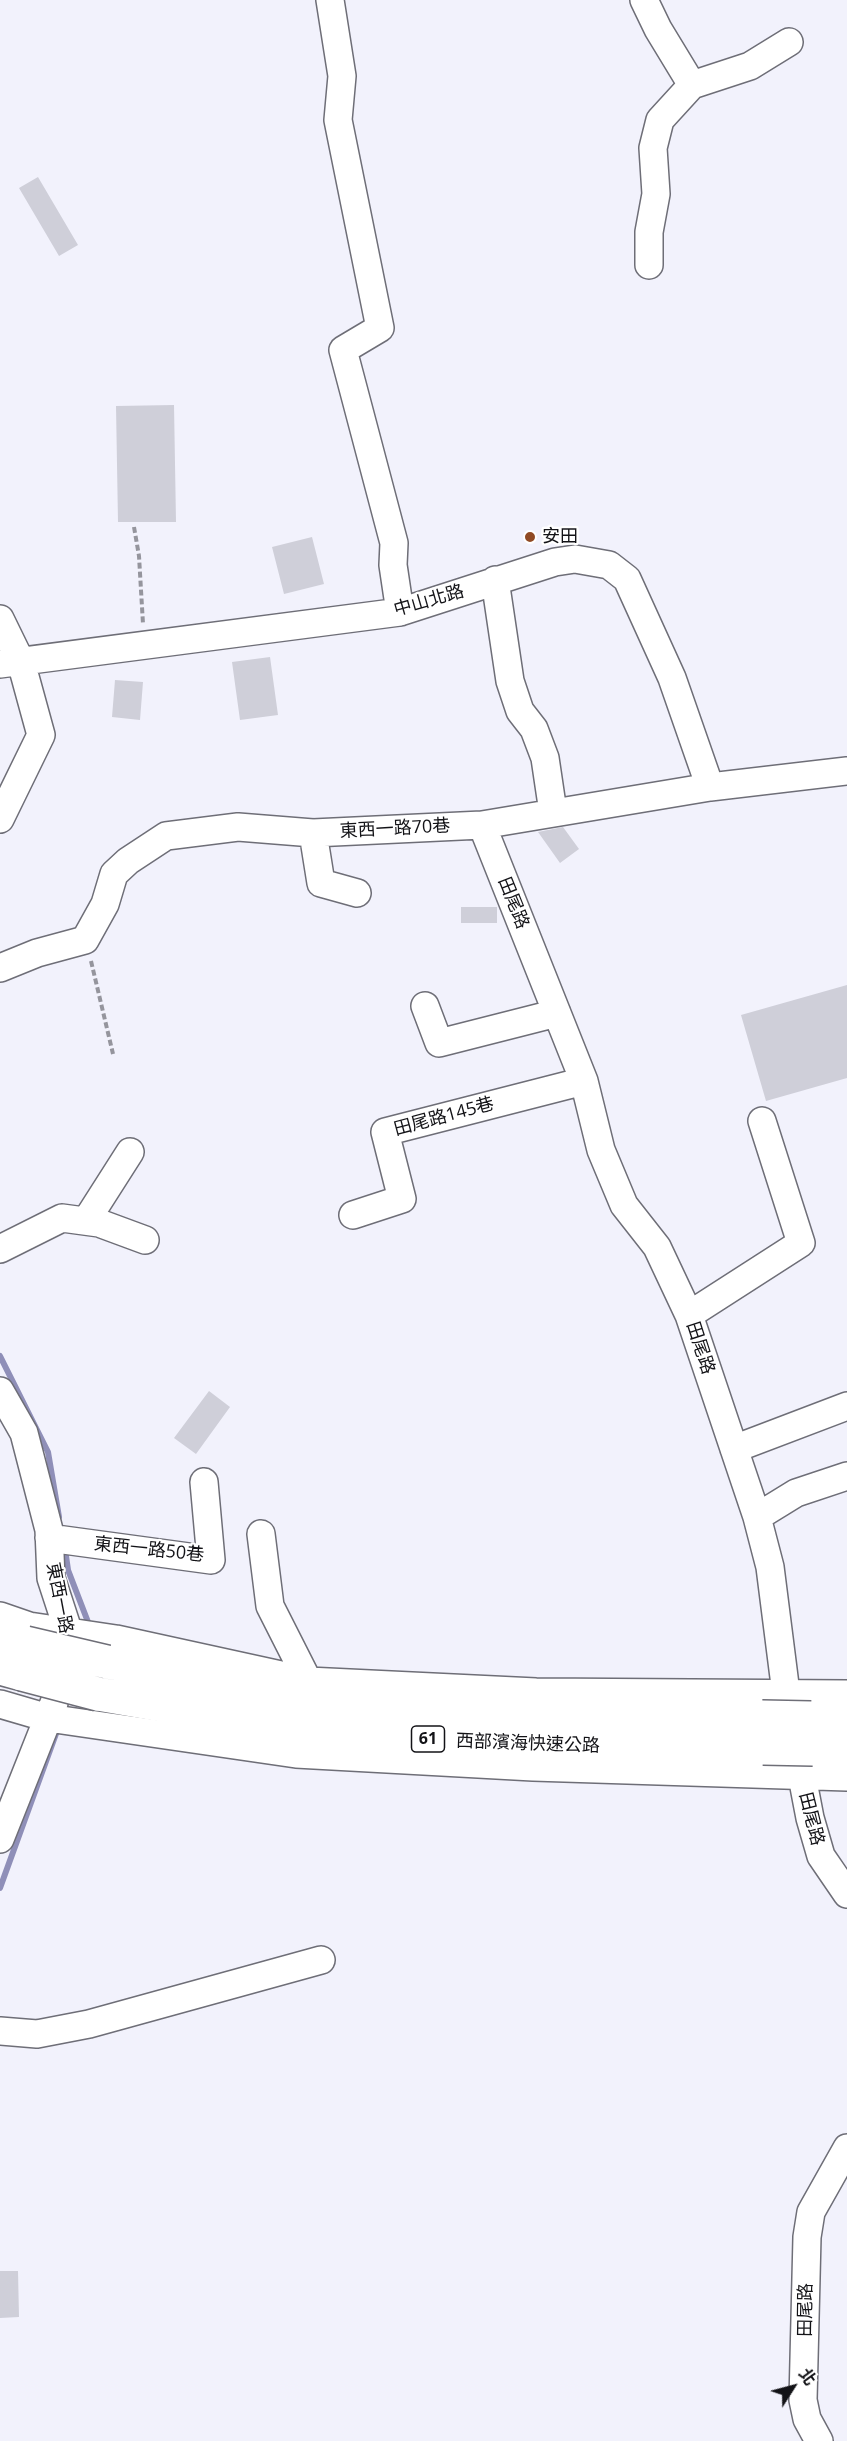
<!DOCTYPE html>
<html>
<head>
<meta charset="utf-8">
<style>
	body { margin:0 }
	#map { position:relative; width:847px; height:2441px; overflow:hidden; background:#f2f2fc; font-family:"Open Sans","Noto Sans TC",sans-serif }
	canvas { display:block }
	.north { position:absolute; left:763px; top:2357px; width:60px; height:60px; -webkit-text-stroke:4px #fff; paint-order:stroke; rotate:54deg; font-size:16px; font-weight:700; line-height:24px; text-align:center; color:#131317 }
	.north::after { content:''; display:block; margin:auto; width:21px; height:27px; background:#131317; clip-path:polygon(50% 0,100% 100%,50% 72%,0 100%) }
</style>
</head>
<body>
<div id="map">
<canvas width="847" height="2441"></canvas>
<div class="north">北</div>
</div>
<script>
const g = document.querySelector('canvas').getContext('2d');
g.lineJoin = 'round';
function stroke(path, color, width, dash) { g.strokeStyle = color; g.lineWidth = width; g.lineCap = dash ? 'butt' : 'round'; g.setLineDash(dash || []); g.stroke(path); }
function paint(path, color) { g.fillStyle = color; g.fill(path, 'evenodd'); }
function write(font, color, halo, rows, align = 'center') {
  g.font = font + ' "Open Sans","Noto Sans TC",sans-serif'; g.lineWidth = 4.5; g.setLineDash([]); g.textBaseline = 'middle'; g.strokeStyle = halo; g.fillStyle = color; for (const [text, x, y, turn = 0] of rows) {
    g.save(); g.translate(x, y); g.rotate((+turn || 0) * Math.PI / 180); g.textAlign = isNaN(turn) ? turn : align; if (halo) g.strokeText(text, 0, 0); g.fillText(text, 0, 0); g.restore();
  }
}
stroke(new Path2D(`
	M0 1356 48 1452 59 1517
	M66 1556 68 1570 88 1622
	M0 1888 57 1731`), '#8f8fb8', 6);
paint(new Path2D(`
	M38 177 78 245 59 256 19 188Z
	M174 405 176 522H118L116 406Z
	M312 537 324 584 284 594 272 547Z
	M270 657 278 715 240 720 232 662Z
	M115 680 143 682 140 720 112 717Z
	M563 827 579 849 560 863 538 832Z
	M461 907H497V923H461Z
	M847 985V1078L766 1101 741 1015Z
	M209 1391 230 1407 196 1454 174 1438Z
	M0 2271H18L19 2317 0 2318Z`), '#cfcfd9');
const minor = new Path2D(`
	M330 0 342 76 338 120 380 328 343 350 394 543 393 565 400 612
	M644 0 658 29 692 85
	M649 265V232L656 194 653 148 660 120 692 85 750 66 789 42
	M495 580 510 681 520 711 534 729 545 758 553 812
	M0 619 21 662 41 735 0 819
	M0 664 400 612 555 562 575 559 609 565 627 579 672 678 710 787
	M482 825 584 1081 601 1150 624 1205 657 1247 689 1315 757 1517 770 1567 786 1693 810 1818 821 1856 847 1894
	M313 833 321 883 357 893
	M0 968 37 953 85 940 105 904 114 874 128 861 166 836 238 827 313 833 482 825 710 787 847 771
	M425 1006 439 1043 557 1013
	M353 1215 402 1199 385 1132 584 1081
	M86 1221 130 1152
	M0 1249 62 1218 99 1223 145 1240
	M689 1315 801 1243 762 1121
	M0 1391 24 1433 49 1530 51 1578 68 1630 67 1645
	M734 1449 847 1406
	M757 1517 796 1493 847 1476
	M261 1534 270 1606 308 1681
	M49 1538 211 1560 204 1482
	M0 1616 29 1626 116 1639 308 1681 536 1692 847 1694
	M0 1704 48 1718 296 1754 533 1767 847 1777
	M0 1839 54 1703
	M0 2031 37 2034 89 2024 321 1960
	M819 2441 807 2419 803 2400 807 2237 811 2212 847 2148`);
const highway = new Path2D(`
	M0 1636 26 1643
	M107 1662 321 1700 541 1714 762 1717
	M0 1668 22 1674
	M98 1694 311 1731 549 1747 763 1748
	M811 1718H847
	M813 1749H847`);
stroke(minor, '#6e6e77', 30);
stroke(highway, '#6e6e77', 36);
stroke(new Path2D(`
	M134 527 139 556 143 624
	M91 961 113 1054`), '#95959d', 4, [6, 3]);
stroke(minor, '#fff', 27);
stroke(highway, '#fff', 33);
const highwayBridge = new Path2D(`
	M26 1643 107 1662
	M22 1674 98 1694
	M762 1717 811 1718
	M763 1748 813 1749`);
stroke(highwayBridge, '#6e6e77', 36, []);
stroke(highwayBridge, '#fff', 33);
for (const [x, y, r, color] of [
	[530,537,6,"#904a24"]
]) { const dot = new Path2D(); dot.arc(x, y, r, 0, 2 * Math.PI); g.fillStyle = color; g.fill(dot); stroke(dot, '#fff', 2); }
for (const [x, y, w] of [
	[428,1739,33]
]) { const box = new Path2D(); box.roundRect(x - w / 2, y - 13, w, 26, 4.5); g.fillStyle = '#fff'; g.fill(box); stroke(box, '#131317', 1.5); }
write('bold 16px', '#131317', null, [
	["61",428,1739]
]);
write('18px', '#131317', '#fff', [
	["安田",542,537]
], 'left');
write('18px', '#131317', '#fff', [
	["中山北路",429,601,-16],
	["東西一路70巷",395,829,-3],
	["田尾路",513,903,68],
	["田尾路145巷",444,1117,-15],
	["田尾路",700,1348,72],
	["東西一路50巷",149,1550,6],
	["東西一路",59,1598,79],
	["西部濱海快速公路",528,1744,2],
	["田尾路",811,1819,76],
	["田尾路",806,2310,-89]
]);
</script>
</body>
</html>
